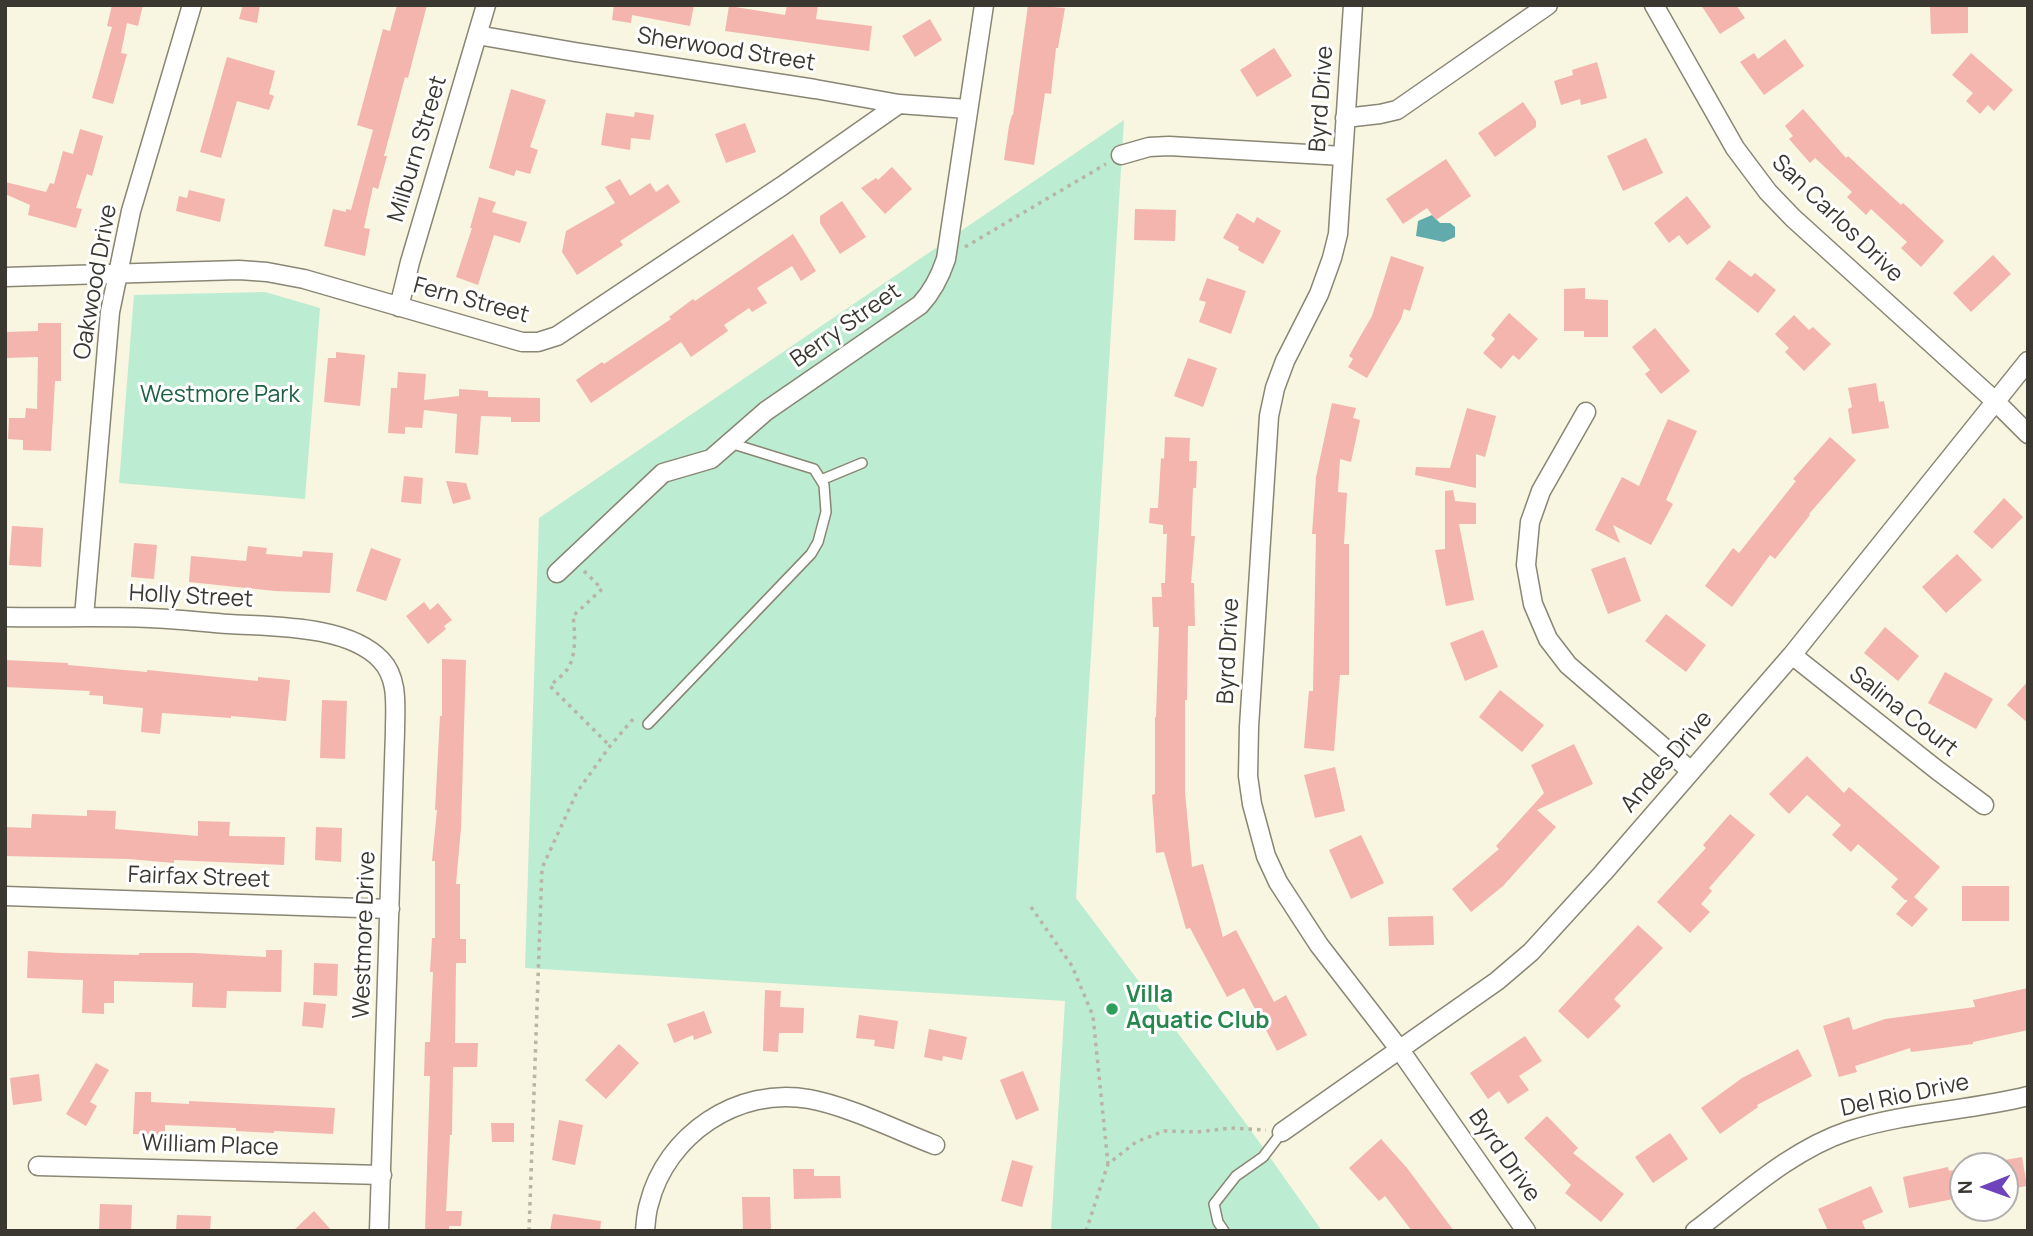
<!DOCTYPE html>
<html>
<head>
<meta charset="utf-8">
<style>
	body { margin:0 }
	#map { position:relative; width:2033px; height:1236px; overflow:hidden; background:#f8f5e1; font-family:Manrope,sans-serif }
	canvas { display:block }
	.frame { position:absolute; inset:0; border:7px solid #3a3831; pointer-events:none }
	.north { position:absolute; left:1949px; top:1152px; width:70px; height:70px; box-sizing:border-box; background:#fff; border:2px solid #b0afad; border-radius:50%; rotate:269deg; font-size:19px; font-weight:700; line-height:28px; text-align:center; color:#3a3831 }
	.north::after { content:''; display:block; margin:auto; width:24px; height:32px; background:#6e43bb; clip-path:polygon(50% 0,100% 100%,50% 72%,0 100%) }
</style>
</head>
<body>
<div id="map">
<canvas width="2033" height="1236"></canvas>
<div class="frame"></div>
<div class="north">N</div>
</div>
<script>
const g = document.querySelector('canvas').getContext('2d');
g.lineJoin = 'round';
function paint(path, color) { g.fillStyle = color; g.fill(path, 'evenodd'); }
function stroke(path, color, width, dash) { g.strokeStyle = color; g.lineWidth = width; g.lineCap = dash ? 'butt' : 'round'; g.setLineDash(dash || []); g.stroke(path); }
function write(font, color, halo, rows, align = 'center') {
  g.font = font + ' Manrope,sans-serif'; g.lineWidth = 6; g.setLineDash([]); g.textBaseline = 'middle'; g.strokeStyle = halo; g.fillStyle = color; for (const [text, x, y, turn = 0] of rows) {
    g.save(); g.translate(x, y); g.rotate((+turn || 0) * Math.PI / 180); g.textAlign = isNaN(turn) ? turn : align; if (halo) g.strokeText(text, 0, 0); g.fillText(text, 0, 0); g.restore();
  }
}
paint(new Path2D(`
	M1124 120 1076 898 1247 1125 1322 1231H1051L1065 1001 525 968 539 518Z
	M265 292 320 308 305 499 119 483 134 295Z`), '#bcecd2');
paint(new Path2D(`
	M1432 215 1440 223H1450L1455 227V237L1444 242 1416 236 1418 221Z`), '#61abad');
paint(new Path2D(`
	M112 5H143L138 26 127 23 121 53 127 54 113 104 92 98 112 27 107 26Z
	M243 5H260L257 23 239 19Z
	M397 5H427L408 78 405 77 384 156H387L378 189 373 187 364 228 370 229 365 256 324 246 333 209 346 212V209L351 210 373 130 357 125 383 29 390 31Z
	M614 5H694L690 26 632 15 631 23 612 20Z
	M787 5H818L816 19 872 26 869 51 725 31 729 6 785 15Z
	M1028 5 1065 8 1058 48H1056L1051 94 1045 93 1034 165 1004 160 1009 126 1012 115H1013Z
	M1701 5H1736L1745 18 1720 34Z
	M1968 5V33L1931 34 1930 6Z
	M930 19 942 40 915 57 902 36Z
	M1785 39 1804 66 1764 95 1740 62 1754 53 1758 59Z
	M1274 48 1292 76 1257 97 1240 70Z
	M1971 53 2013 90 1994 111 1988 105 1980 114 1966 101 1973 93 1952 75Z
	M227 57 275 71 269 94 274 96 269 110 237 101 221 158 200 152Z
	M1597 62 1607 98 1581 105 1580 99 1561 105 1554 81 1573 75 1572 70Z
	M511 89 546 100 530 147 538 150 530 174 516 170 514 176 489 168Z
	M1523 102 1536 121V127L1495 157 1478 133Z
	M1803 109 1846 158 1848 156 1901 205 1903 203 1944 241 1921 267 1901 248 1907 242 1871 209 1866 215 1847 197 1852 192 1815 158 1810 163 1789 139 1793 136 1785 126Z
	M635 112 654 115 650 140 631 138 630 150 601 145 606 113 634 117Z
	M745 123 756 152 726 163 715 134Z
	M80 129 103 136 92 176 87 174 76 208 82 209 76 228 28 215 30 205 5 194V182L46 192 50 183 54 184 63 151 73 154Z
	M1646 138 1663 173 1623 191 1607 156Z
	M1446 159 1471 196 1436 220 1427 208 1403 224 1386 199Z
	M892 167 912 189 885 214 861 188 876 178 878 180Z
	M620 179 630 196 650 183 656 192 668 184 680 202 620 241 623 245 577 275 562 252 566 231 615 203 605 187Z
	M189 190 225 199 220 222 176 211 179 196 187 198Z
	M1687 196 1711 227 1687 245 1679 235 1669 243 1654 223Z
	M479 197 496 202 492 212 527 222 520 243 494 235 478 285 456 277 472 228H470Z
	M842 201 866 237 840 254 820 223V216Z
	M1135 209 1176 210 1175 241 1134 240Z
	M1237 213 1254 223 1257 217 1281 231 1263 264 1238 250 1239 247 1223 238Z
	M793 234 816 271 801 281 792 266 757 288 767 303 752 312 749 308 724 325 728 331 691 357 681 342 591 403 576 380 602 362 604 364 671 319 669 317 693 299 695 301Z
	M1993 255 2011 274 1971 312 1953 293Z
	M1391 256 1424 267 1410 311 1404 309 1401 319 1367 378 1348 367 1353 359 1349 356 1372 316Z
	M1729 260 1751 277 1755 273 1776 290 1758 313 1715 279Z
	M1207 278 1246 291 1231 334 1199 322 1206 302 1199 300Z
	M1585 288V299L1608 300V337H1584V331H1564V289Z
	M1509 313 1538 339 1519 360 1513 355 1501 369 1483 353 1495 339 1491 335Z
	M1794 315 1809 330 1813 327 1831 344 1804 371 1785 352 1789 348 1775 334Z
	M38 323H61V381H55L51 451 23 450V440L8 439 9 418H25L26 408 37 409 38 357 5 358V332L38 331Z
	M1655 328 1690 371 1661 394 1645 374 1650 370 1632 347Z
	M336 352 365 355 360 406 324 402 328 358H336Z
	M1188 358 1217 368 1203 407 1174 396Z
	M398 372 426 374 424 400 459 396V389L488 391V397L540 398V422H511V417L481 416 478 455 455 453 457 414 424 410 422 428 405 427V434L388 433 391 388H397Z
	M1876 383 1879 402 1884 401 1889 428 1852 434 1848 409 1852 407 1848 388Z
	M1332 403 1356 408 1353 418 1360 420 1351 462 1340 459 1338 492 1347 493 1344 544H1349V675H1340L1334 751 1304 748 1309 691H1313L1316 534H1312L1316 477Z
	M1467 408 1496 416 1485 457 1476 454V488L1415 475 1416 467 1450 468Z
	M1668 419 1697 431 1666 500 1673 504 1651 545 1613 525 1620 543 1595 530 1622 477 1639 486Z
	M1165 437 1190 438 1189 461H1197L1196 488H1193L1191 536H1195L1191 583H1194L1195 626H1188L1187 700H1185V792L1192 867 1203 864 1223 937 1236 930 1274 1002 1286 995 1307 1035 1277 1051 1244 988 1227 997 1190 928 1186 929 1164 852 1156 853 1152 795 1155 794V717H1156L1159 627H1153L1152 597H1162L1161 583H1165L1167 534H1163V525L1149 523 1150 508H1158L1161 458 1164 459Z
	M1830 437 1856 460 1809 514 1810 515 1775 559 1770 555 1732 607 1705 586 1733 548 1739 553 1796 481 1793 479Z
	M404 476 423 478 421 504 401 502Z
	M446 481 466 483 471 499 453 504Z
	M1453 490 1455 501 1476 503V524H1459L1474 600 1446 606 1435 550 1445 549V491Z
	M2004 498 2023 517 1992 549 1973 532Z
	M12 526 43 528 41 567 9 565Z
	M134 543 157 545 154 579 131 577Z
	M248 546 267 548 266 554 302 557 303 551 333 553 330 593 275 591 189 582 191 556 246 561Z
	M371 548 401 559 386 601 356 591Z
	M1957 554 1982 580 1946 613 1922 587Z
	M1625 557 1641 601 1608 614 1591 569Z
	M424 602 430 610 438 603 452 620 444 626 446 629 428 644 406 616Z
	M1666 614 1706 645 1686 672 1645 641Z
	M1885 627 1919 656 1898 681 1864 653Z
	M1483 630 1498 667 1465 681 1450 643Z
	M442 659 466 660 461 828 456 884H460V939H466V963H456L455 1043H478L477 1067H453L452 1135H450L446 1211H462L461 1226H449V1231H425L430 1076H424L425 1042H430L433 972H430L432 938H435V861H432L437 810H435L440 716H442Z
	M5 660 68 663V665L147 672V670L258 681V677L290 680 286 721 231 716V718L162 713 160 734 141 732 143 708 103 704V696L89 695 90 691 5 687Z
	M1945 672 1993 699 1976 729 1928 703Z
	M2028 681V723L2007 705Z
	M1500 690 1544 725 1522 752 1479 717Z
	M322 700 347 701 345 759 320 758Z
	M1574 744 1593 784 1537 810 1556 827 1503 886 1471 912 1452 889 1499 849 1496 846 1544 793 1531 765Z
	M1807 756 1844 793 1849 787 1940 867 1914 897 1928 909 1912 927 1896 914 1908 900H1905L1891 887 1898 879 1858 844 1851 852 1832 835 1841 825 1807 795 1789 814 1769 794Z
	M1335 767 1345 811 1315 818 1304 775Z
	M87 810 116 811 115 829 198 836V821L230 822 229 836 285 837 284 865 174 860V863L129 859 5 856V827L31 828 32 814 87 816Z
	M1730 814 1755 835 1709 888 1712 891 1701 904 1710 912 1690 933 1657 902 1706 848 1703 845Z
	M316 827 342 828 341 862 315 860Z
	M1361 835 1384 883 1351 899 1329 850Z
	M1962 886H2009V921H1962Z
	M1433 916 1434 945 1389 946 1388 917Z
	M1638 925 1663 948 1614 999 1621 1006 1588 1039 1558 1011Z
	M266 950H282L281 992 227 991 226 1008 192 1007 193 983 114 981V1003H104V1014L82 1013 83 980 27 978 28 951 60 953 139 955V953H194L266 957Z
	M314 963 338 964 337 996 313 995Z
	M2028 988V1030L1973 1042V1044L1911 1052 1910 1048 1855 1066 1857 1072 1839 1077 1823 1026 1849 1017 1853 1030 1885 1019 1975 1007 1973 1000Z
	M765 990 781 991 780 1007 804 1008 803 1033H779L778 1052 763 1051Z
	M304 1002 326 1004 323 1028 302 1026Z
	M704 1011 712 1033 694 1040 693 1035 674 1043 667 1024Z
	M859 1015 898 1021 894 1049 874 1046 875 1040 856 1038Z
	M929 1029 967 1037 962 1060 943 1056 942 1061 924 1057Z
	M1525 1036 1542 1061 1519 1076 1529 1090 1508 1104 1499 1091 1488 1099 1470 1073Z
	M619 1044 639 1063 606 1099 585 1080Z
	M1798 1049 1812 1076 1757 1105 1758 1107 1720 1134 1701 1108 1742 1078Z
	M96 1063 109 1070 90 1102 97 1106 86 1126 66 1114Z
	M1023 1071 1039 1110 1016 1120 1000 1080Z
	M39 1074 42 1101 13 1105 10 1078Z
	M135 1092H151V1102L189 1104V1101L335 1108 333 1134 274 1131V1133L236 1131V1128L165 1125V1135L133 1134Z
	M1547 1116 1578 1148 1573 1153 1624 1194 1601 1222 1565 1193 1571 1185 1524 1138Z
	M559 1120 583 1125 575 1165 552 1160Z
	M491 1123H514V1142H492Z
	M1670 1133 1688 1159 1653 1183 1635 1157Z
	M1381 1139 1407 1168 1454 1231H1412L1385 1196 1379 1201 1349 1168Z
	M2022 1157 2027 1186 2005 1190V1160Z
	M1012 1160 1033 1166 1022 1207 1001 1201Z
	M1948 1167 1949 1171 1963 1168V1197L1909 1208 1903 1177Z
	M793 1169H814V1176H840L841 1198 794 1199Z
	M1871 1186 1883 1212 1862 1221 1866 1231H1828L1818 1209Z
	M742 1197H770L771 1231H743Z
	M100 1204 132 1205 131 1231H99Z
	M314 1211 332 1231H293Z
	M553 1214 601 1221 600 1231H550Z
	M177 1215 211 1216 210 1231H176Z`), '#f3b5ad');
const service = new Path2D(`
	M821 480 862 463
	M648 724 811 554 818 542 826 512 824 485 814 469 730 443
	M1224 1231 1218 1222 1214 1204 1236 1176 1263 1157 1282 1132`);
const minor = new Path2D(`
	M1353 5 1338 234 1332 258 1319 294 1285 361 1275 388 1269 416 1249 727 1248 776 1252 804 1266 856 1278 882 1319 945 1400 1050 1526 1231
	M1654 5 1735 148 1768 192 1793 218 1995 401 2028 434
	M477 35 575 52 815 89 899 104 967 109
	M1345 118 1380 114 1397 110 1548 5
	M1121 155 1149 147 1169 146 1343 156
	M5 277 239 270 267 272 304 279 522 342H538L557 336 782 186 899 104
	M399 307 410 262 486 5
	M1586 412 1541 491 1530 522 1526 565 1533 604 1548 639 1568 665 1691 771
	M557 573 663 473 711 459 766 411 920 305C933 291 940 277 946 259L984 5
	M5 617C53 618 101 616 149 618 176 619 202 622 229 624 274 627 348 625 381 660 399 679 395 707 395 731L379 1231
	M84 617 110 312 131 211 192 5
	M1792 655 1937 770 1984 805
	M5 896 390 909
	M1282 1132 1497 981 1531 952 1603 873 1792 655 2028 361
	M38 1166 382 1175
	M645 1231C646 1222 646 1213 649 1204 666 1135 738 1086 809 1099 848 1106 896 1130 935 1145
	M1695 1231C1743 1195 1791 1150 1848 1131 1906 1112 1969 1111 2028 1096`);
stroke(service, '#898674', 12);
stroke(minor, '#898674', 21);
stroke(new Path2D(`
	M965 247 1106 164
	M584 571 602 589 573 616C575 632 577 658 566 671 562 676 555 681 550 686L610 746
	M1031 907 1072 966 1093 1016 1108 1164
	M529 1231 542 868 577 792 610 746 634 718
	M1086 1231 1108 1164 1136 1142 1164 1131 1197 1132 1231 1128 1266 1130`), '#b8b5a5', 3.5, [3.5, 5]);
stroke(service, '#fff', 9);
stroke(minor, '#fff', 18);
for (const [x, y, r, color] of [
	[1112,1009,7,"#2e9e5b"]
]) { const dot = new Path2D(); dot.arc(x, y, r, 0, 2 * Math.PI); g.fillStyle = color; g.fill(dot); stroke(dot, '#fff', 2.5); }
write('23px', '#3a3831', '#fff', [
	["Sherwood Street",726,50,9],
	["Byrd Drive",1322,99,-86],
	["Milburn Street",418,149,-73],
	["San Carlos Drive",1837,219,44],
	["Oakwood Drive",96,282,-80],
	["Fern Street",471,301,15],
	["Berry Street",846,326,-35],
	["Holly Street",191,597,3],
	["Byrd Drive",1229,651,-87],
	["Salina Court",1903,712,38],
	["Andes Drive",1667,762,-49],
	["Fairfax Street",199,878,2],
	["Westmore Drive",365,935,-88],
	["Del Rio Drive",1905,1096,-12],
	["William Place",210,1146,2],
	["Byrd Drive",1504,1156,55]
]);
write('23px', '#1d6044', '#fff', [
	["Westmore Park",220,396]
]);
write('bold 23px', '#27864d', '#fff', [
	["Villa",1126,996],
	["Aquatic Club",1126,1022]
], 'left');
</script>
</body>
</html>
